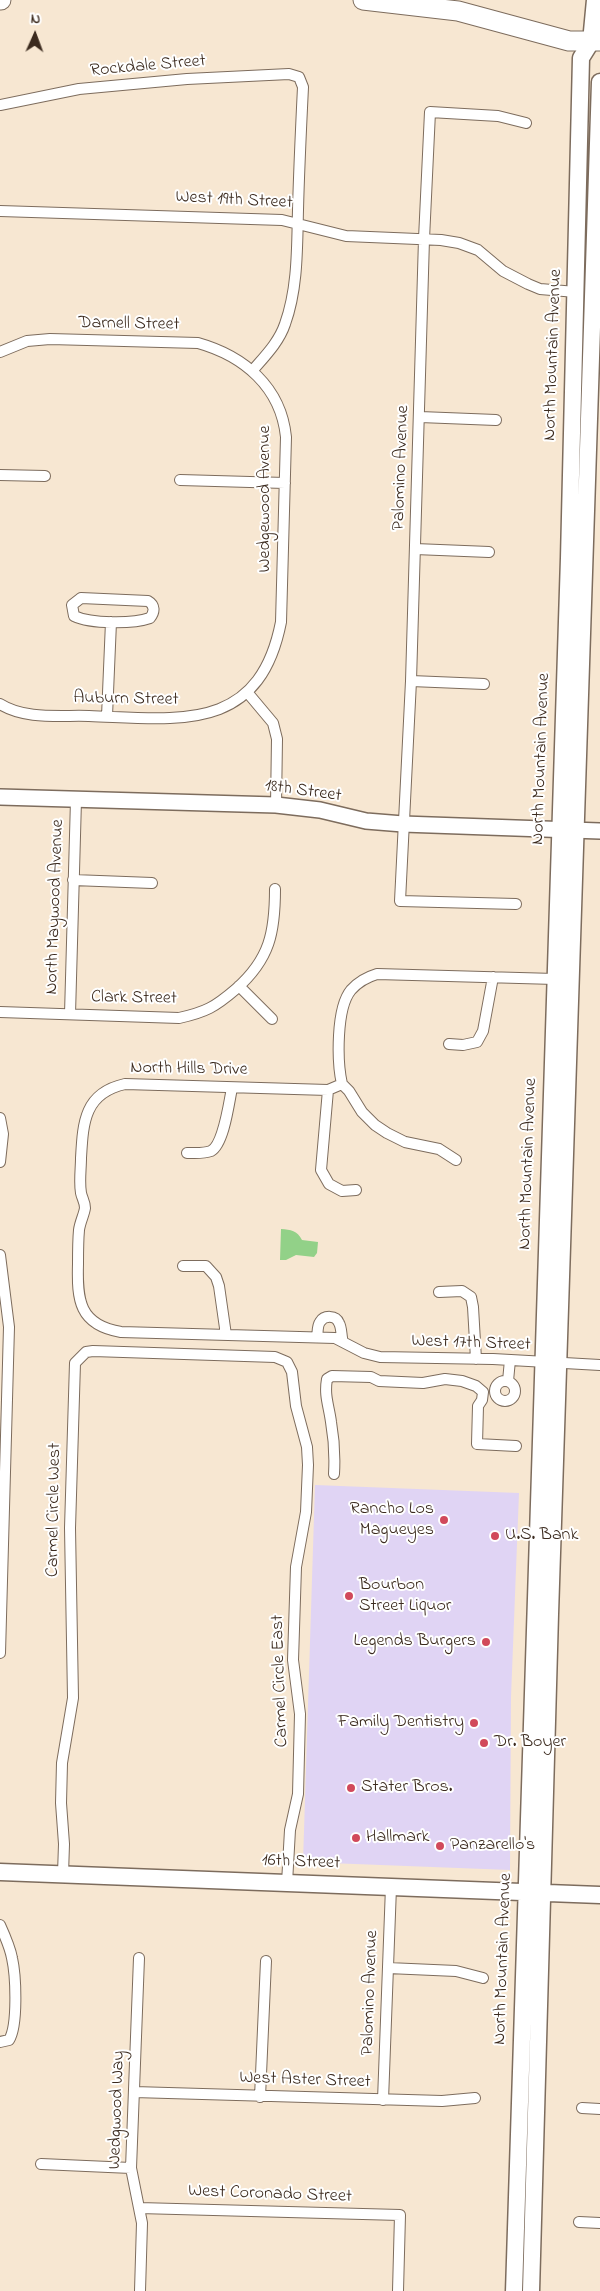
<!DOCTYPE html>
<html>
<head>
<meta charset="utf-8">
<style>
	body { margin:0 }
	#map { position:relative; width:600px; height:2291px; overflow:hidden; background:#f7e7d2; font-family:"Indie Flower",sans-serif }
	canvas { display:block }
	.north { position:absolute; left:10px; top:10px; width:50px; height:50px; -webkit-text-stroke:4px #fff; paint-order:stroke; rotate:2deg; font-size:14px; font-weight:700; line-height:20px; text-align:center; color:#3b2a1e }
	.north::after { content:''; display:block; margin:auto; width:18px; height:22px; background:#3b2a1e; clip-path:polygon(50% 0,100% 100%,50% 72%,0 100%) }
</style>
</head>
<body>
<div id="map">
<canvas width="600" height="2291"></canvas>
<div class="north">N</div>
</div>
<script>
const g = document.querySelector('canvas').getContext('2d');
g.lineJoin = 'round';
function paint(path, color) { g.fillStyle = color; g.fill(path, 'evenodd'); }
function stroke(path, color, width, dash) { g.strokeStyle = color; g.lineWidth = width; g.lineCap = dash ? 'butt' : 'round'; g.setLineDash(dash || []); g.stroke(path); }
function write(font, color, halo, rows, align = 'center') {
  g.font = font + ' "Indie Flower",sans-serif'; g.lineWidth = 4; g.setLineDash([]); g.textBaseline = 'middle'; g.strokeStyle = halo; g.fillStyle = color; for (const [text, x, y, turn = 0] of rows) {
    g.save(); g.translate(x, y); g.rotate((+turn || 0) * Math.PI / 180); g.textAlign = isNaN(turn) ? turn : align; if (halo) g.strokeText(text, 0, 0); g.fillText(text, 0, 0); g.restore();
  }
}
paint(new Path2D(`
	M315 1485 519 1493 511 1697 510 1870 303 1862Z`), '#e0d4f4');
paint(new Path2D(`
	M281 1229C291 1230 297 1230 302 1240L318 1242 317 1253 314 1257 296 1255 286 1260H280Z`), '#92d188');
const street = new Path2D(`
	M0 105 79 89 187 79 289 74 299 77 303 87C301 128 299 169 298 210 297 247 298 288 285 324 279 342 265 356 253 370
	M0 211 282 220 346 236 441 240 459 243 478 250 503 271 528 284 540 289 576 292
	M0 352 27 341 50 339 198 343C244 356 281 387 286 437L281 622C259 734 178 719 89 716 61 715 25 720 0 704
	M420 417 496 420
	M0 475 45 476
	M180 480 285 483
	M415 549 489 552
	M81 598 148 601C155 605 155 612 150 618 133 624 91 624 74 616L72 605Z
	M411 681 484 684
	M247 692 273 723 277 739 276 805
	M107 716 111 622
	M73 880 152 883
	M516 904 400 901 411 681 424 239 430 112 498 116 526 123
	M555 979 377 974C367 977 358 982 351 990 336 1008 337 1062 342 1084L328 1090 125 1084C84 1093 83 1123 81 1158 81 1169 79 1182 81 1193 82 1198 85 1202 85 1208 84 1215 80 1222 79 1230 78 1241 78 1253 78 1264 77 1300 79 1325 121 1332L335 1338 364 1353 380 1357 493 1359 600 1365
	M239 986 272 1019
	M0 1012 179 1018C206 1012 215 1007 236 989 270 959 275 932 275 889
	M70 1014 76 800
	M449 1044 463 1045 477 1042 483 1031 493 977
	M342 1084 349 1091 362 1112 375 1125 387 1133 405 1142 439 1149 456 1160
	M328 1090 321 1170 329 1184 342 1191 356 1190
	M0 1118 3 1134 0 1162
	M187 1153C195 1153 203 1154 211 1151 224 1144 229 1102 232 1088
	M0 1255 9 1327 0 1653
	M183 1266H206L216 1277 219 1286 226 1335
	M439 1292 462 1291 471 1297 473 1307 476 1359
	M317 1337C318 1333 317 1326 320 1322 324 1315 336 1315 339 1323 342 1328 341 1337 343 1342
	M508 1381 510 1360
	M495 1391a10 10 0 1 1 20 0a10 10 0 1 1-20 0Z
	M483 1392 482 1400 478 1406 477 1444 516 1446
	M334 1474C335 1457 334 1439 331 1422 329 1406 324 1396 327 1379L332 1376 371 1377 379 1381 423 1383 445 1379 462 1381 476 1386 483 1392
	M63 1874 64 1844 61 1803 62 1763 73 1698 70 1528 75 1363 86 1352 93 1351 275 1357 287 1362 292 1372 296 1406 307 1447 308 1465 306 1512 296 1567 293 1660 300 1714 298 1794 290 1830 287 1883
	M0 1925C5 1936 10 1947 12 1958 16 1976 18 2026 9 2040L0 2042
	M139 1958 131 2168 142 2223 140 2291
	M388 1968 456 1971 483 1978
	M134 2092 442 2101 475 2098
	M260 2097 266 1961
	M383 2100 391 1887
	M582 2108 600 2109
	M41 2164 131 2168
	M139 2208 400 2215 398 2291
	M579 2222 600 2223`);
const secondary = new Path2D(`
	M0 797 276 805 320 810 366 821 403 824 600 831`);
const primary = new Path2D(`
	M0 1872 600 1895
	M514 2291 569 558 581 58 591 42 595 0
	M531 2291 550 1614 600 82`);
const highway = new Path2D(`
	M0 0H1
	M363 0 458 11 569 41H600`);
stroke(street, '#7d6c5d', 12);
stroke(secondary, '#7d6c5d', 18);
stroke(primary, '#7d6c5d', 19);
stroke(highway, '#7d6c5d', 21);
stroke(street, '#fff', 10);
stroke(secondary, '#fff', 15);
stroke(primary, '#fff', 16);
stroke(highway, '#fff', 19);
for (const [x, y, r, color] of [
	[444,1520,5,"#d1495b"],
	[495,1536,5,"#d1495b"],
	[349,1596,5,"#d1495b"],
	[486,1642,5,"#d1495b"],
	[474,1723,5,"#d1495b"],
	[484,1743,5,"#d1495b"],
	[351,1788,5,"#d1495b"],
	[356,1838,5,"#d1495b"],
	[440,1846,5,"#d1495b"]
]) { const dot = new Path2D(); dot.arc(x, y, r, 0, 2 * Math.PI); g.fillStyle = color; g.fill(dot); stroke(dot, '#fff', 2); }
write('18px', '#3b2a1e', '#fff', [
	["Rockdale Street",148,67,-5],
	["West 19th Street",234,201,3],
	["Darnell Street",129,325,1],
	["North Mountain Avenue",554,355,-88],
	["Palomino Avenue",402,468,-88],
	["Wedgewood Avenue",266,499,-90],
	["Auburn Street",126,700,1],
	["North Mountain Avenue",542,759,-88],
	["18th Street",303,792,8],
	["North Maywood Avenue",56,907,-88],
	["Clark Street",134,999,1],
	["North Hills Drive",189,1070,1],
	["North Mountain Avenue",529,1164,-88],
	["West 17th Street",471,1344,2],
	["Carmel Circle West",55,1510,-89],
	["Carmel Circle East",281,1681,-92],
	["16th Street",301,1863,2],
	["North Mountain Avenue",504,1959,-88],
	["Palomino Avenue",371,1993,-88],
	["West Aster Street",305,2081,2],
	["Wedgwood Way",118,2110,-88],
	["West Coronado Street",270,2195,2]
]);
write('18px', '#3b2a1e', '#fff', [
	["Rancho Los",434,1510,"right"],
	["Magueyes",434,1531,"right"],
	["U.S. Bank",505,1536],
	["Bourbon",359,1586],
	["Street Liquor",359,1607],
	["Legends Burgers",476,1642,"right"],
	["Family Dentistry",464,1723,"right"],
	["Dr. Boyer",494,1743],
	["Stater Bros.",361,1788],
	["Hallmark",366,1838],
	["Panzarello's",450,1846]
], 'left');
</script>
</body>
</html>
